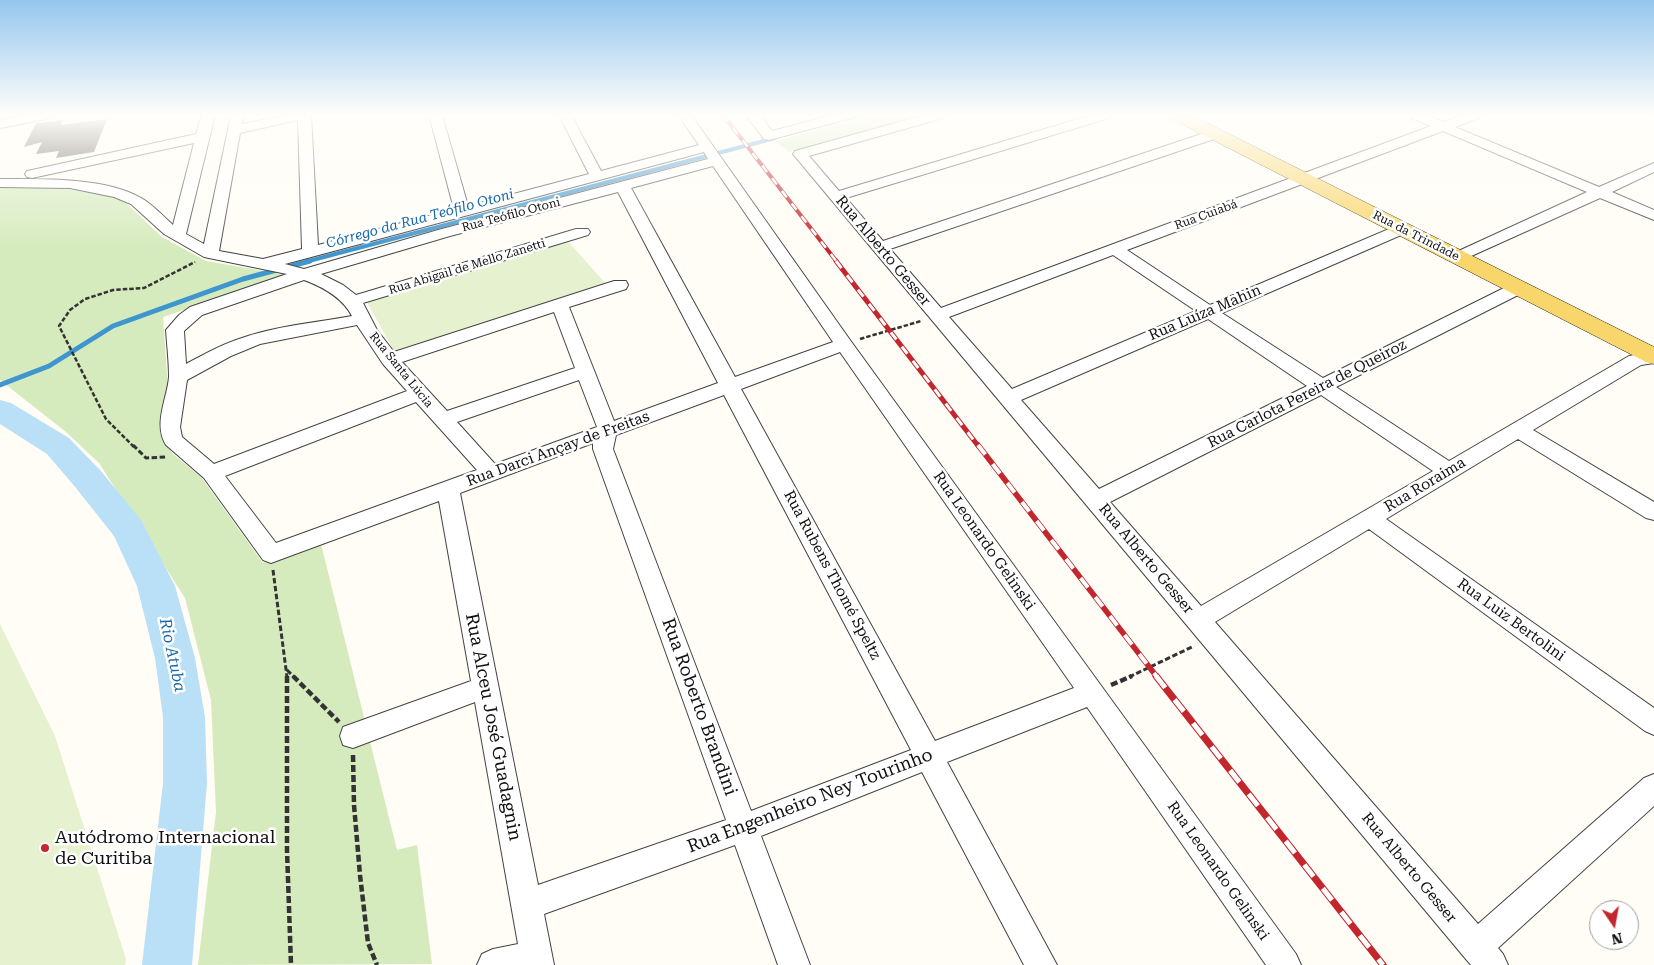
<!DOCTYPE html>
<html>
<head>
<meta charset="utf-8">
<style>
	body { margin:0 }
	#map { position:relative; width:1654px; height:965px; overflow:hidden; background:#fffdf5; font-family:"Roboto Serif",serif }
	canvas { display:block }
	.north { position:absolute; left:1589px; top:900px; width:50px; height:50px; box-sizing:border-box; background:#fff; border:1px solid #a0a0a0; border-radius:50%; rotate:168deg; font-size:14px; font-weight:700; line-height:20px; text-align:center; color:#111 }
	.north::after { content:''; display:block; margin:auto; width:18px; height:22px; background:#c4262e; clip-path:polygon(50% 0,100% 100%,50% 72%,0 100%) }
</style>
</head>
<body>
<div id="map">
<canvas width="1654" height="965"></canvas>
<div class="north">N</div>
</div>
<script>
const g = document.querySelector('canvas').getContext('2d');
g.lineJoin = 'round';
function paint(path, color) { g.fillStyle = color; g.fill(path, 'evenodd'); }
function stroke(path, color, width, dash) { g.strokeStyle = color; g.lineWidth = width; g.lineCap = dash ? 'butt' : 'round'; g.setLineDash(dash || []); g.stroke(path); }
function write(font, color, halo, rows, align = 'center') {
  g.font = font + ' "Roboto Serif",serif'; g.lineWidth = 5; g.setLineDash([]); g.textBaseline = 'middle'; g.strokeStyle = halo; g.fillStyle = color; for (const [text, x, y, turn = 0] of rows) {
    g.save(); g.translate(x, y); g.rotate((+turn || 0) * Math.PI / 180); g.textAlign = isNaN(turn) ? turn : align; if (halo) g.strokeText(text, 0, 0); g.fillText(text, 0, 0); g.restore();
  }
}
paint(new Path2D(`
	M872 115H923L789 152 775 141Z
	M41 186 62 188 110 196 126 203 162 237 206 261 287 275 163 317 168 388 160 432 163 441 174 455 201 477 263 563 321 544 397 850 417 845 432 964 198 965 216 812 211 700 185 598 99 463 66 432 0 380V187Z`), '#d5ebbd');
paint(new Path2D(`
	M567 240 606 284 396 355 367 302Z
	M0 624 55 736 126 959 125 965H0Z`), '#e6f2cf');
stroke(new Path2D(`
	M847 119 862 115
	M305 262 775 138`), '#3f96cf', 4);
stroke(new Path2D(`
	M0 385 49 366 113 326 243 279 310 261`), '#3f96cf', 5);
paint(new Path2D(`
	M0 400 11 403 69 438 100 470 141 520 175 586 195 658 205 717 207 783 192 965H142L163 783V717L155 658 137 586 114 536 76 488 47 454 0 424Z`), '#b9e0f7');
paint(new Path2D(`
	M107 119 94 152 56 158 59 151 36 154 42 142 24 147 36 123 63 120 61 125Z`), '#5a524d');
const minor = new Path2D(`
	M27 115H53L46 119 0 128V120Z
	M202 115H215L186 234 204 244 231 115H243L242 124 287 115H311L318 245 454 209 429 115H442L468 206 589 174 559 115H571L601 171 699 145 678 115H691L850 340 1296 954 1301 965H1266L1087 707 947 762 1057 965H1024L922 772 761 836 810 965H778L735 845 544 914 554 965H477L482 954 493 949 518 944 475 702 353 748 343 745 340 736 343 727 471 681 439 501 279 560 271 563 263 560 204 478 166 445C153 424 167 399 169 377 169 361 167 345 166 330L179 315 190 307 287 274 204 257 164 234 131 204 114 197 70 188 0 187V179C40 179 106 177 141 198 152 204 163 216 173 225L194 143 32 178 27 177 25 174 27 171 32 170 196 134ZM298 120 302 249 263 259 219 251 240 133ZM704 152 708 159 438 230 304 269 285 264ZM713 166 833 342 735 377 631 188ZM618 192 718 383 614 421 569 307 626 289 628 285 626 281H614L394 352 377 330 363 303 588 235 590 232 588 229H576L356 295 343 285 321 274 450 236ZM304 280C323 287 342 297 352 316 314 323 275 326 239 339 220 345 203 355 186 364L184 331 202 315ZM554 312 575 368 447 411 402 362ZM357 325 383 364 407 391 214 464 182 437 180 427 187 380 231 356 260 344ZM840 352 1074 688 935 741 741 389ZM579 380 597 427 495 464 457 422ZM724 395 911 750 751 811 613 449 616 435ZM416 402 477 470 276 543 225 476ZM593 443V449L726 820 538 885 460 493Z
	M746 115H760L772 131 833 115H854L852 118 769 140 764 139Z
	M924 115H945L943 118 809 156 839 191 1091 115H1111L1109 118 846 198 883 241 1210 131 1215 130 1222 134 1220 137 890 249 941 308 1431 126 1411 118 1410 115H1427L1444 122 1462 115H1480L1479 118 1455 127 1599 187 1654 163V172L1612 192 1654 210V220L1600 198 1458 262 1452 260 1450 257 1452 254 1587 192 1443 131 1127 250 1210 305 1396 226H1408L1410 229 1408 232 1222 313 1323 378 1512 284H1524L1526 288 1524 292 1336 387 1449 461 1629 356 1654 351V363L1641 365 1533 430 1654 502V520L1646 518 1518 439 1386 519 1654 708V735L1645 731 1369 529 1215 622 1478 924 1644 778 1654 774V806L1498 948 1503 954 1508 965H1471L1465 958 793 154 795 151ZM1113 255 1196 311 1012 389 949 317ZM1208 319 1307 386 1099 489 1021 400ZM1321 395 1433 471 1201 606 1110 502Z`);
const major = new Path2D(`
	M1170 115H1191L1654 347V364L1646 362 1172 119Z`);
stroke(minor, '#444', 2);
stroke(major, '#222', 1);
stroke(new Path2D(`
	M860 339 921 321
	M134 447 106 419 59 326 70 310 85 299 113 290 144 288 195 262`), '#333', 2.5, [4.5, 2]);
stroke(new Path2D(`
	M133 445 146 458 167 457
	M273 570 287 677
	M287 670 294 677
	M1129 677 1194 646`), '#333', 3, [5.5, 2.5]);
stroke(new Path2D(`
	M287 676V850L291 965
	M293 676 339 722
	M1111 685 1132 676
	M353 755 354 805 360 875 368 943 377 965`), '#333', 4.5, [7, 3]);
paint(minor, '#fff');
paint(major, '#f9d66b');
const railFar3 = new Path2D(`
	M723 115 837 262`);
const railFar2 = new Path2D(`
	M836 261 979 447`);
const railFar1 = new Path2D(`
	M978 445 1157 677`);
const rail = new Path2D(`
	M1156 676 1383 965`);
stroke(railFar3, '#c4262e', 4);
stroke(railFar2, '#c4262e', 5);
stroke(railFar1, '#c4262e', 5.5);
stroke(rail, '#c4262e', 7);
stroke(railFar3, '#fff', 2.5, [8]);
stroke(railFar2, '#fff', 3, [9]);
stroke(railFar1, '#fff', 4, [12]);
stroke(rail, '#fff', 5, [15]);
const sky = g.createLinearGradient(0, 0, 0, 250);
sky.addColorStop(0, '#95c6ee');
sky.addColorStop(0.46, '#fffefa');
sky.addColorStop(1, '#fffefa00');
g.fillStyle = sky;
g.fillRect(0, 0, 1654, 250);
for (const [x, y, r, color] of [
	[45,848,5,"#c4262e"]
]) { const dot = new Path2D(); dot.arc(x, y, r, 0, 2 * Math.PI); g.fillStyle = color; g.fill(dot); stroke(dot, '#fff', 2); }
write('12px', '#111', '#fff', [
	["Rua Teófilo Otoni",511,215,-15],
	["Rua Cuiabá",1206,215,-20],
	["Rua da Trindade",1416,236,27],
	["Rua Abigail de Mello Zanetti",467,267,-17],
	["Rua Santa Lúcia",401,370,51]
]);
write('italic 14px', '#1768a6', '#fff', [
	["Córrego da Rua Teófilo Otoni",420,219,-15]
]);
write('15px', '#111', '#fff', [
	["Rua Alberto Gesser",883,251,50],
	["Rua Luíza Mahin",1205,313,-23],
	["Rua Carlota Pereira de Queiroz",1307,394,-27],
	["Rua Darci Ançay de Freitas",558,449,-20],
	["Rua Roraima",1425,485,-31],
	["Rua Leonardo Gelinski",984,541,55],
	["Rua Alberto Gesser",1146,559,50],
	["Rua Rubens Thomé Speltz",832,575,62],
	["Rua Luiz Bertolini",1511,620,36],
	["Rua Alberto Gesser",1409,868,50],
	["Rua Leonardo Gelinski",1218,871,55]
]);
write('italic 16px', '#1768a6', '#fff', [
	["Rio Atuba",172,655,78]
]);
write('18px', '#111', '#fff', [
	["Rua Roberto Brandini",699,707,70],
	["Rua Alceu José Guadagnin",493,727,79],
	["Rua Engenheiro Ney Tourinho",810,801,-21]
]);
write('18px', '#111', '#fff', [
	["Autódromo Internacional",55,838],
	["de Curitiba",55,859]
], 'left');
</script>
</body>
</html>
